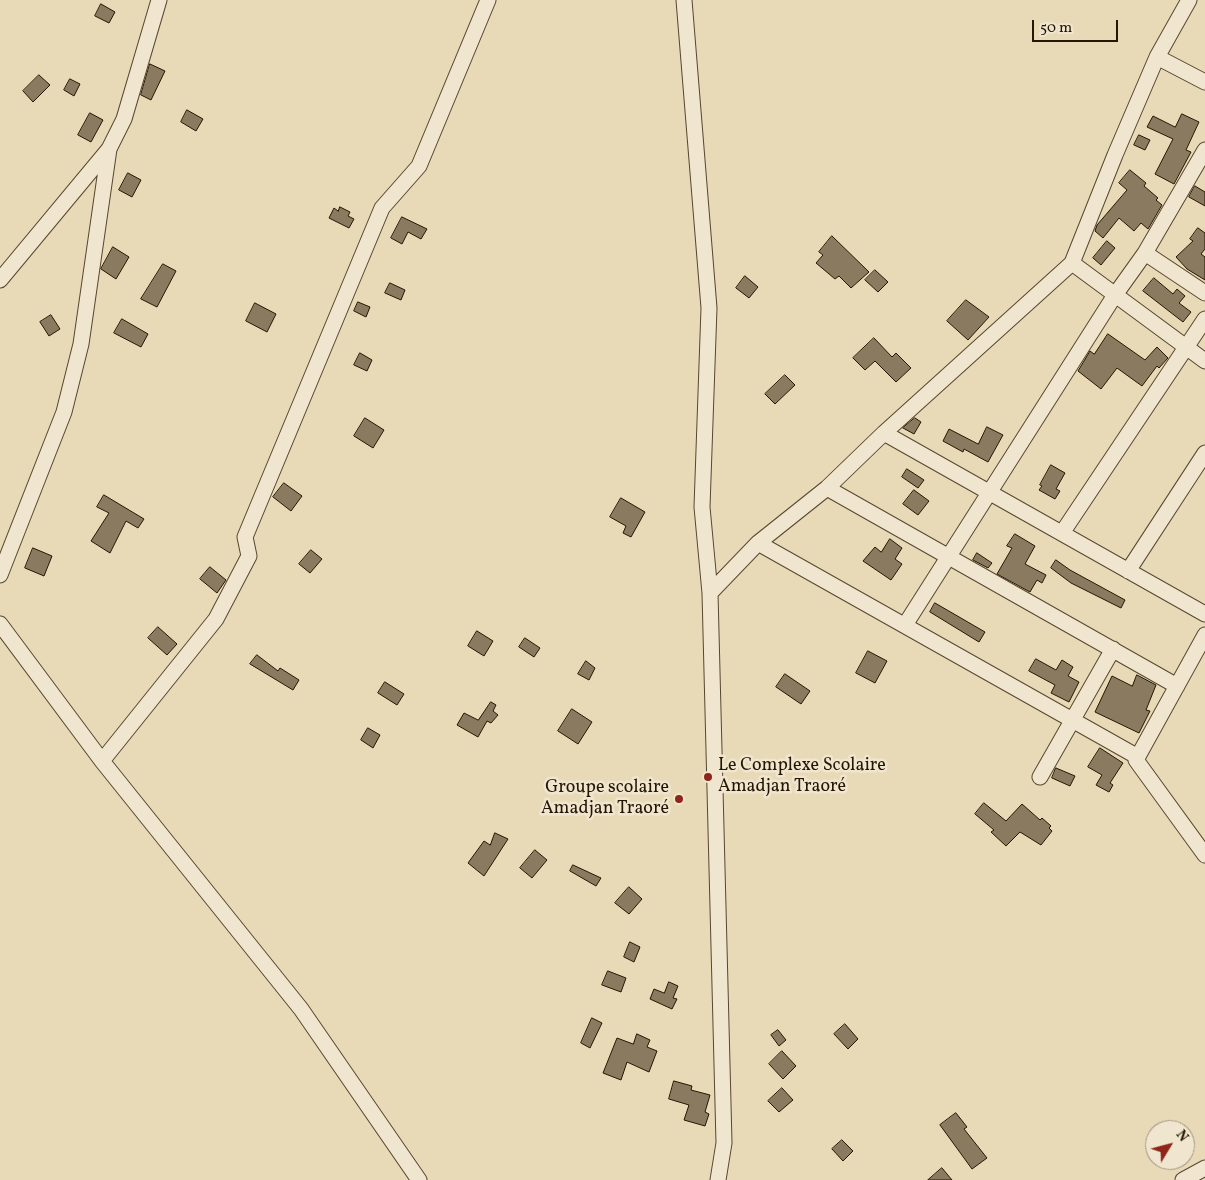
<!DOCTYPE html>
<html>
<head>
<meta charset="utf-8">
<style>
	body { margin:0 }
	#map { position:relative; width:1205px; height:1180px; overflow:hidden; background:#e8d9b7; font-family:Vollkorn,serif }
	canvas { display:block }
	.north { position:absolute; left:1145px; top:1120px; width:50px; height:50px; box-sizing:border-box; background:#f0e6d0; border:1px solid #9f937e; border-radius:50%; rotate:53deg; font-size:14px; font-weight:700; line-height:20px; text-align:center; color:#251602 }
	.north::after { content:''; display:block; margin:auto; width:18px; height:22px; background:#8f2418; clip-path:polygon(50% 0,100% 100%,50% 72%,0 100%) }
	.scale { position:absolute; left:1032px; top:20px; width:86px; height:22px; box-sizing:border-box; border:2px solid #251602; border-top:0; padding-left:6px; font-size:15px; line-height:18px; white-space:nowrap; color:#251602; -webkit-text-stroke:4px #f0e6d0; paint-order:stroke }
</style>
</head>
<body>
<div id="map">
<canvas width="1205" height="1180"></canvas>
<div class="north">N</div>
<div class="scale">50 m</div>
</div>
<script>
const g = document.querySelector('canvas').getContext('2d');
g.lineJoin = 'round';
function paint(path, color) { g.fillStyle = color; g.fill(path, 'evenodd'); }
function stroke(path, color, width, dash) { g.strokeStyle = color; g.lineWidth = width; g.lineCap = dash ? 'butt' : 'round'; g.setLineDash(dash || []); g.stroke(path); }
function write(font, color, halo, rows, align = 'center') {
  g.font = font + ' Vollkorn,serif'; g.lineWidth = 5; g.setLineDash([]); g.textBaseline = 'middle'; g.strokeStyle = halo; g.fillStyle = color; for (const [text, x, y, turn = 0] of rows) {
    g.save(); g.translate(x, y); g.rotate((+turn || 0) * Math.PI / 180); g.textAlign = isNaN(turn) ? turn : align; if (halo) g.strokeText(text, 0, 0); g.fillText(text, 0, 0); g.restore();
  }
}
const building = new Path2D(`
	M101 4 115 12 109 23 95 16Z
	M150 64 165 71 151 100 141 95Z
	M39 75 50 85 33 102 23 91Z
	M70 79 80 84 74 96 64 90Z
	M187 110 203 119 196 131 181 122Z
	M90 113 103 120 91 142 78 135Z
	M1182 114 1199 122 1186 150 1191 152 1174 184 1155 174 1173 139 1147 127 1153 116 1175 127Z
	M1139 135 1150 140 1145 150 1134 145Z
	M1130 170 1146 183 1144 186 1158 198 1156 200 1162 205 1148 229 1141 223 1134 231 1119 218 1103 238 1095 231 1097 225 1127 190 1119 183Z
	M128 173 141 180 132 197 119 190Z
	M1195 186 1205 192V206L1189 197Z
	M340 207 350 212 348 216 354 219 349 228 329 218 334 208 338 211Z
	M402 217 427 229 421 239 408 232 402 244 391 238Z
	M1198 228 1205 233V249L1201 254 1205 257V280L1187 269 1176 257 1193 241 1190 239Z
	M832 236 869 272 851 288 839 276 835 279 816 263 823 255 819 252Z
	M1107 241 1115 248 1101 265 1093 258Z
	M113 247 129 257 116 279 101 269Z
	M163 264 176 271 157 307 141 299Z
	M875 270 888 282 878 292 865 280Z
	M745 276 758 287 749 298 736 288Z
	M1154 278 1173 294 1177 289 1185 296 1179 303 1191 312 1183 322 1143 291Z
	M390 283 405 290 401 300 385 293Z
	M966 300 989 317 968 340 947 321Z
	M358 302 370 307 366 317 354 311Z
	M255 303 276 314 267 332 246 321Z
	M51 315 60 329 49 336 40 322Z
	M122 319 148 334 141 347 114 333Z
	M1108 334 1145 360 1157 347 1168 358 1159 368 1157 366 1142 386 1117 368 1101 389 1078 371 1090 351 1094 354Z
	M874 338 892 357 896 353 911 368 896 382 875 361 865 370 853 358Z
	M360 353 372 360 367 371 354 365Z
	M785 375 795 385 775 404 765 394Z
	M365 418 384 430 373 448 354 436Z
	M915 418 921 422 914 434 903 428Z
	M987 427 1003 435 988 462 964 449 963 452 943 441 949 429 978 444Z
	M1051 465 1065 473 1056 489 1060 491 1055 499 1039 490 1042 486 1040 485Z
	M907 469 924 480 918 488 902 477Z
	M284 483 302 496 291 511 273 497Z
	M914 490 929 501 918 515 903 504Z
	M104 495 144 519 138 528 126 521 110 553 91 541 109 513 97 507Z
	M621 498 645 512 631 537 623 533 626 526 610 517Z
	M1015 534 1035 546 1025 564 1046 575 1042 583 1037 580 1030 592 997 574 1012 548 1007 546Z
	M890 539 902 548 895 559 902 564 891 580 863 561 875 547 881 552Z
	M33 548 52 556 44 576 25 568Z
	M311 550 322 559 310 573 299 564Z
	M977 553 992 563 988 568 973 560Z
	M1056 560 1070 570 1125 600 1121 608 1071 583 1051 568Z
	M210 567 226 580 217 593 200 579Z
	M935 603 985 632 979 642 930 612Z
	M158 627 177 644 167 655 148 638Z
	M477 631 493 641 484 656 468 646Z
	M525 638 540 648 534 657 519 647Z
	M868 651 887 661 875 683 856 673Z
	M257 655 278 671 280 668 299 680 293 690 250 664Z
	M1036 659 1056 670 1062 660 1073 667 1068 676 1079 682 1069 702 1051 693 1055 685 1029 671Z
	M586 661 595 668 589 680 578 674Z
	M785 674 810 691 801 704 776 687Z
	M1137 675 1156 685 1146 710 1150 711 1139 733 1095 712 1112 676 1132 686Z
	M385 682 404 694 397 705 378 693Z
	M491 702 496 705 493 711 498 715 491 723 487 721 478 737 457 725 464 713 478 720Z
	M572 709 592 722 578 744 558 731Z
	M368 728 380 735 373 748 361 740Z
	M1100 748 1123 763 1110 783 1113 785 1109 792 1096 785 1102 775 1088 767Z
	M1056 768 1075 776 1070 786 1052 778Z
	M984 803 1006 821 1022 804 1040 820 1042 818 1051 826 1049 828 1052 831 1041 845 1020 832 1006 846 991 832 994 830 975 814Z
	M495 833 508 839 484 876 468 863 484 841 490 845Z
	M535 850 547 860 532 878 520 868Z
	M573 865 601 878 596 886 570 871Z
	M629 887 642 899 629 914 615 903Z
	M630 942 640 947 634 962 624 957Z
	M608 971 626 978 621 992 602 985Z
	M669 982 678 986 673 998 677 999 672 1009 650 999 654 989 664 993Z
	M592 1018 602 1023 590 1048 581 1043Z
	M845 1024 858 1039 848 1049 834 1034Z
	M778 1030 786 1040 779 1046 771 1035Z
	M637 1034 650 1040 647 1047 657 1051 649 1072 627 1062 621 1080 603 1073 617 1038 633 1044Z
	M782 1051 796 1066 783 1079 769 1064Z
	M674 1081 692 1086 691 1090 710 1095 705 1112 709 1114 705 1126 684 1120 689 1105 669 1099Z
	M782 1088 793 1100 779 1112 768 1101Z
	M956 1113 967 1127 964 1129 987 1158 972 1169 940 1125Z
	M842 1140 853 1151 843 1161 832 1149Z
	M942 1168 952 1180H928Z`);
paint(building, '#8a7b60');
stroke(building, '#251602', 1);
const minor = new Path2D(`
	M684 0 709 308 702 507 710 593 724 1143 718 1180
	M1157 57 1205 82
	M1145 253 1205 293
	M1072 263 1205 361
	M0 280 109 149
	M884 433 1205 614
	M827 488 1177 686
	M1062 533 1205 319
	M758 543 1138 757
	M1128 571 1205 453
	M0 575 64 412 81 344 109 149 124 119 159 0
	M710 593 758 543 827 488 884 433 1072 263 1115 155 1157 57 1189 0
	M0 624 102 761 301 1009 419 1180
	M905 625 1115 295 1145 253 1205 150
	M1205 635 1136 760 1205 855
	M102 761 216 619 249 556 245 537 382 208 419 166 488 0
	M1040 777 1113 649
	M1183 1180 1205 1168`);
stroke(minor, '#56472f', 17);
stroke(minor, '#f0e6d0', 15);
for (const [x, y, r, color] of [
	[708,777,5,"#8f2418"],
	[679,799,5,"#8f2418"]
]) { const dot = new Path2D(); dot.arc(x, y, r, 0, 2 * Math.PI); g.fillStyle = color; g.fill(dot); stroke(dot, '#f0e6d0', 2); }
write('18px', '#251602', '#f0e6d0', [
	["Le Complexe Scolaire",718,767],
	["Amadjan Traoré",718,788],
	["Groupe scolaire",669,789,"right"],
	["Amadjan Traoré",669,810,"right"]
], 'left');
</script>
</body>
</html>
